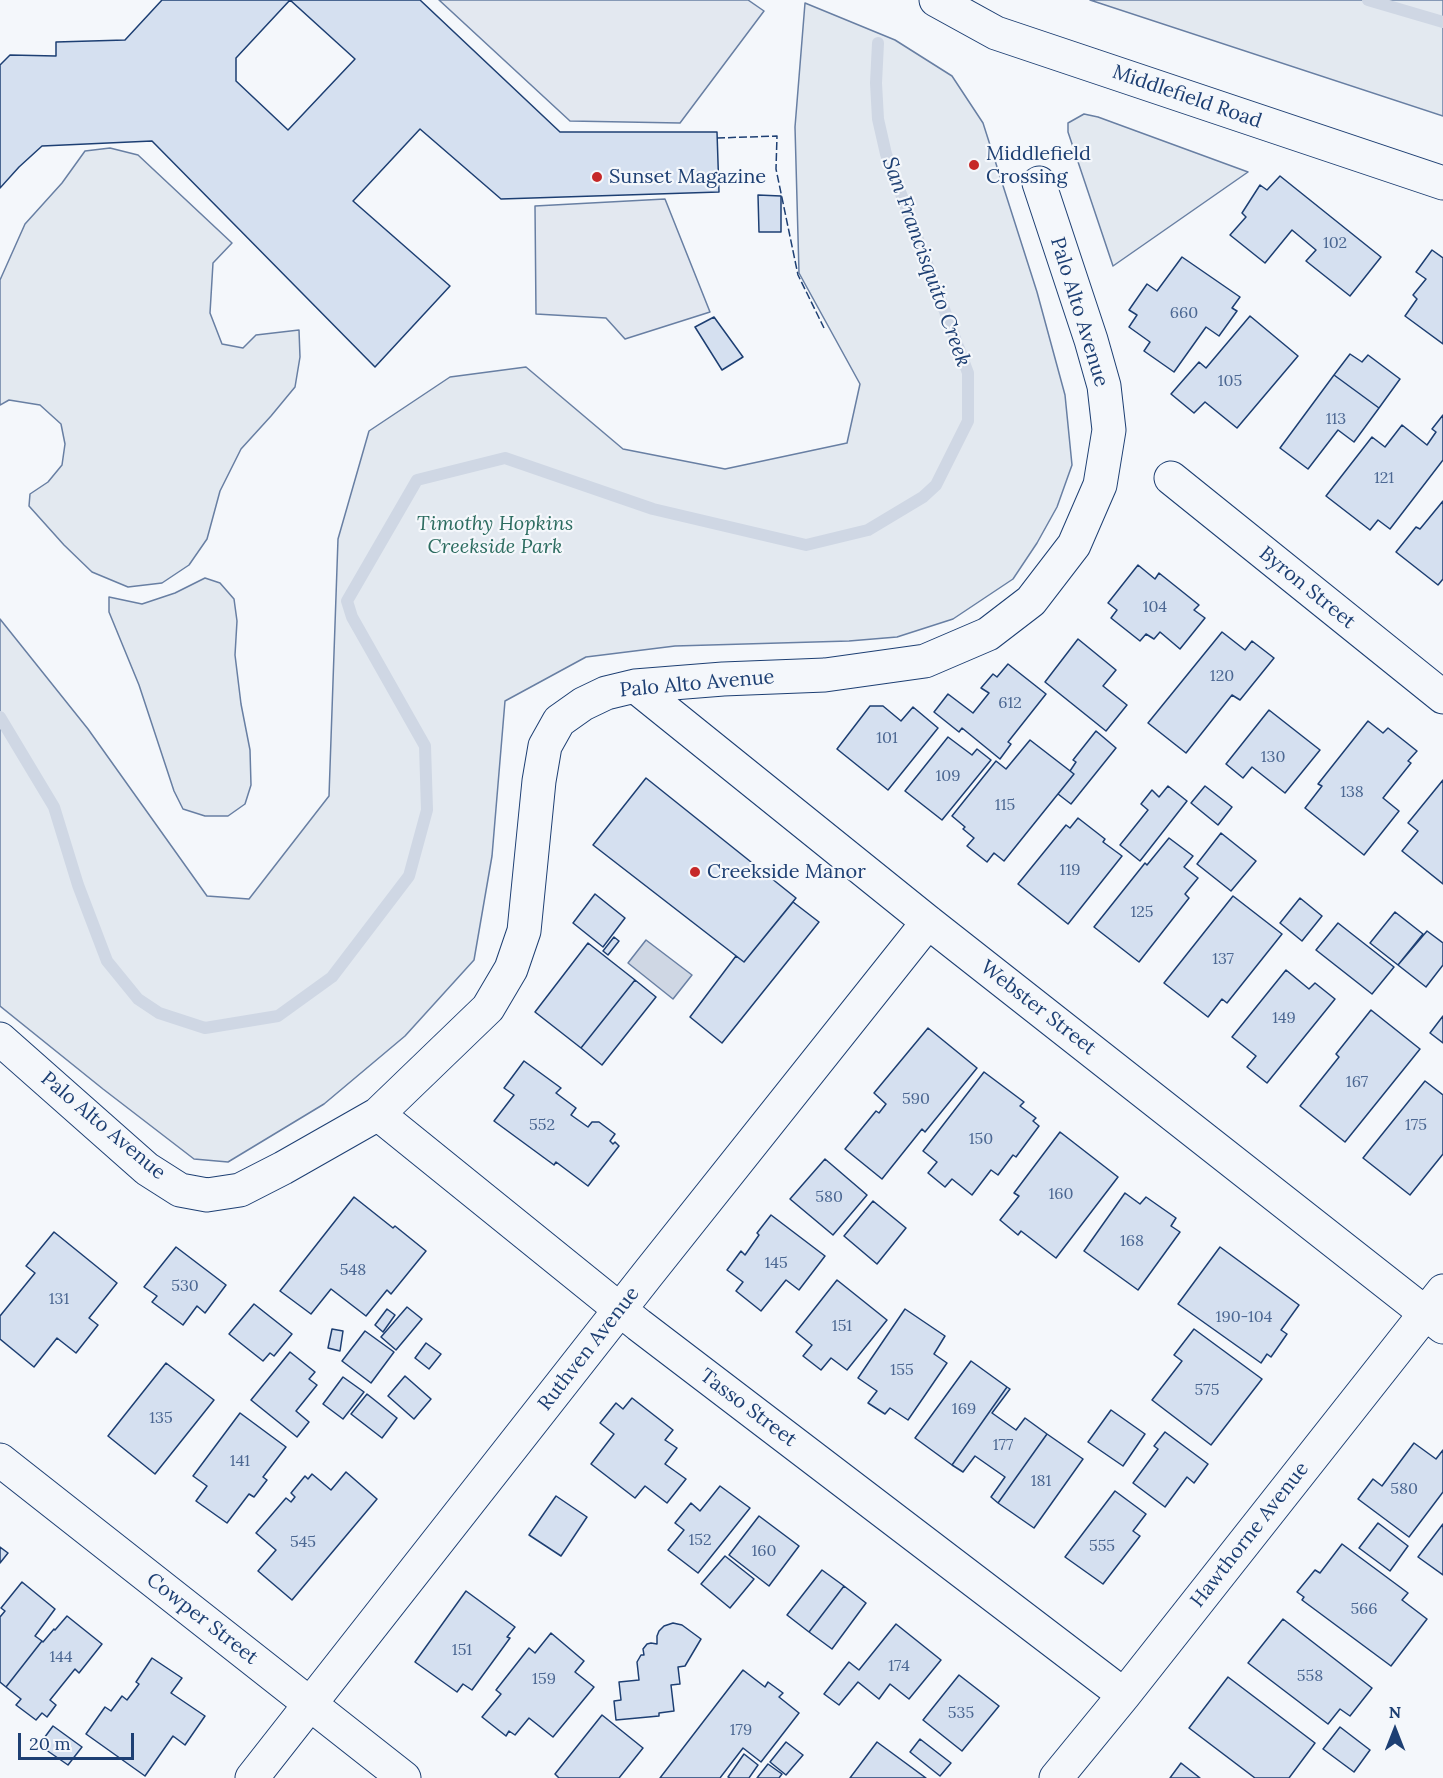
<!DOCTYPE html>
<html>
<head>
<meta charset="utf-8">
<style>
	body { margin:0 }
	#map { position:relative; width:1443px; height:1778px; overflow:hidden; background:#f4f7fb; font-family:Lora,serif }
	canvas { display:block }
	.north { position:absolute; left:1365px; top:1700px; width:60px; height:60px; -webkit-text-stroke:4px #f4f7fb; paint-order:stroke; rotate:0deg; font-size:16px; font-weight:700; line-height:24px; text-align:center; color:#1d3f73 }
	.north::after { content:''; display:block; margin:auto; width:21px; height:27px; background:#1d3f73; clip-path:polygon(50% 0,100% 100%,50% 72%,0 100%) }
	.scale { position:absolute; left:18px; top:1733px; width:116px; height:27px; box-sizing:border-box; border:3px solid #1d3f73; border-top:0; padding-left:8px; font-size:18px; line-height:21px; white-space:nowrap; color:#1d3f73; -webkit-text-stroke:4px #f4f7fb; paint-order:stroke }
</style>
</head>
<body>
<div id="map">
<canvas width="1443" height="1778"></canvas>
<div class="north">N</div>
<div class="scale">20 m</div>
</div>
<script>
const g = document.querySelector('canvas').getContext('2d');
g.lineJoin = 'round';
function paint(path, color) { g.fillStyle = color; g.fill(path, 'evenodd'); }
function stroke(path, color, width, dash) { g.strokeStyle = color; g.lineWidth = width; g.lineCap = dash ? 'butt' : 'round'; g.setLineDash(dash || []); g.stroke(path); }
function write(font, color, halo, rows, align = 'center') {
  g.font = font + ' Lora,serif'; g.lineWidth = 4.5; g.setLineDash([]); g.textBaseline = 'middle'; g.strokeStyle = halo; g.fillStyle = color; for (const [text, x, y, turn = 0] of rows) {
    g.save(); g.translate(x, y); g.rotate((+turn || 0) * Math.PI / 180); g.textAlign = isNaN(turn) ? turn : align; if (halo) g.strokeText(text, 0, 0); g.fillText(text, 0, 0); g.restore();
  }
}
const green = new Path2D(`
	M1090 0H1443V116Z
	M805 3 895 40 952 76 983 123 1037 292 1065 395 1072 465 1057 507 1037 543 1013 579 953 619 897 637 849 641 675 646 586 657 505 701 492 856 474 960 405 1036 324 1104 228 1162 194 1159 103 1089 0 1006V619L88 729 207 896 249 899 329 796 338 539 369 431 450 377 526 367 623 449 725 469 847 443 860 384 799 273 795 127Z
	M1084 114 1098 117 1248 172 1113 266 1068 132V123Z
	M110 148 138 155 232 243 213 263 210 313 222 344 243 348 256 335 299 330 300 357 295 387 271 416 241 449 220 491 207 539 189 565 162 583 128 587 92 572 64 545 29 506 30 494 48 482 62 465 65 444 61 424 40 405 9 400 0 405V280L25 224 62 183 85 151Z
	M205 578 220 583 234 599 237 621 235 655 241 704 250 750 251 785 245 804 228 816H205L183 809 174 791 139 685 109 612V597L142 604 175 593Z`);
paint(green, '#e3e9f0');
stroke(green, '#687fa3', 1.5);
const parking = new Path2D(`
	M439 0H748L764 11 680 123 570 121Z
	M665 199 710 312 625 339 606 318 536 314 535 206Z`);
paint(parking, '#e3e8f0');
stroke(parking, '#687fa3', 1.5);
const water = new Path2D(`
	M646 940 692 975 673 999 628 963Z`);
paint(water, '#cfd7e4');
stroke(water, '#687fa3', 1.5);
stroke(new Path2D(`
	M1368 0 1443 22
	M0 717 54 807 78 885 107 961 138 999 159 1013 205 1028 278 1016 332 977 409 876 427 810 425 746 352 617 347 601 417 480 505 458 653 509 806 545 868 530 923 497 936 485 968 421V373L886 154 878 119 876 83 878 43`), '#cfd7e4', 12);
const building = new Path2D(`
	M162 0H420L560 132H717L719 192 501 199 420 129 353 201 450 286 375 367 152 141 42 146 19 167 0 188V65L10 55 56 56V42L125 40ZM290 0 355 59 288 130 236 81V58Z
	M1280 176 1381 257 1350 296 1306 261 1316 250 1292 230 1265 263 1230 235 1246 217 1242 213 1260 185 1267 190Z
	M758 195 781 196V232H759Z
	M1432 250 1443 258V344L1405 316 1417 299 1413 295 1426 279 1416 272Z
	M1182 257 1240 297 1232 308 1237 311 1219 336 1206 327 1174 372 1144 351 1150 342 1129 327 1137 315 1129 310 1147 284 1157 291Z
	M1250 316 1298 356 1237 428 1205 402 1194 413 1171 394 1199 362 1206 368Z
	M714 317 743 357 722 370 695 327Z
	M1350 354 1362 362 1368 355 1400 379 1379 408 1334 375Z
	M1334 375 1379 408 1354 442 1338 430 1308 469 1280 448Z
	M1443 415V460L1390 529 1378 520 1370 530 1326 496 1372 437 1385 447 1402 425 1427 445 1436 432 1432 429Z
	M1443 501V579L1438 585 1396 552 1416 527 1420 529Z
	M1138 565 1155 579 1159 573 1199 605 1194 610 1205 618 1180 649 1160 632 1154 639 1146 634 1140 641 1111 618 1117 610 1108 603Z
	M1222 632 1245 650 1252 641 1274 658 1240 700 1232 695 1186 753 1148 723Z
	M1078 639 1116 670 1103 686 1127 705 1106 731 1045 682Z
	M1008 664 1046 694 1008 742 1011 744 1000 759 962 728 959 732 934 712 948 694 973 713 989 693 981 688 993 674 997 677Z
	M870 706H883L901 721 913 707 938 728 888 790 837 749Z
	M1269 710 1320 750 1285 793 1252 767 1243 778 1226 764Z
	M1368 721 1383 733 1388 728 1417 751 1408 761 1411 763 1383 798 1399 811 1364 855 1305 808 1322 786 1318 784Z
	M1096 731 1116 748 1071 804 1058 794 1074 774 1070 771 1076 762 1073 760Z
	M948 737 972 755 977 749 991 760 942 820 905 791Z
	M1030 740 1074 774 1004 861 994 853 987 862 967 846 974 838 963 829 965 827 952 816 996 761 1006 769Z
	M646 778 796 898 744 962 593 845Z
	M1443 780V884L1402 851 1418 831 1408 823Z
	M1168 786 1187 801 1140 861 1120 845 1148 810 1141 804 1152 790 1159 797Z
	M1205 786 1232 807 1218 825 1191 803Z
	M1078 818 1105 839 1103 842 1122 856 1068 924 1018 884 1066 825 1070 828Z
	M1221 833 1256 861 1231 891 1197 864Z
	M1169 838 1193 856 1184 867 1198 878 1185 894 1189 898 1139 962 1094 927 1145 863 1147 865Z
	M595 894 625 918 603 947 573 923Z
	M1233 896 1282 934 1227 1003 1222 999 1208 1017 1164 983Z
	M1300 898 1322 916 1302 941 1280 923Z
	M793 902 819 922 722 1043 690 1017 736 956 744 962Z
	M1395 912 1423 934 1398 965 1370 943Z
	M1338 923 1394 967 1372 994 1316 950Z
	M1427 931 1443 943V965L1426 987 1398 965Z
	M614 937 619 941 608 955 603 951Z
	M588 943 635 980 581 1048 535 1012Z
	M1286 970 1309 989 1315 983 1335 999 1267 1083 1247 1067 1256 1056 1232 1037Z
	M635 980 656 997 602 1065 581 1048Z
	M1371 1010 1420 1049 1345 1142 1300 1106 1339 1057 1336 1054Z
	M1443 1016V1043L1430 1033Z
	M928 1028 977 1068 925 1132 922 1129 882 1179 845 1149 876 1111 879 1113 886 1104 874 1093Z
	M524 1061 561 1088 556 1093 576 1108 571 1115 588 1127 592 1122H599L615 1134 610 1141 613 1144 615 1142 619 1146 588 1186 556 1162 554 1165 494 1121 514 1095 504 1088Z
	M984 1072 1024 1102 1020 1106 1036 1118 1033 1121 1039 1126 1016 1157 1013 1155 998 1175 991 1170 972 1195 952 1179 945 1187 928 1173 937 1162 923 1151Z
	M1425 1081 1443 1095V1154L1410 1195 1363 1158Z
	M1060 1132 1118 1177 1056 1258 1021 1231 1018 1235 1000 1220 1019 1196 1014 1193Z
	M825 1159 867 1195 833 1235 790 1199Z
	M1125 1193 1140 1204 1146 1197 1176 1218 1171 1226 1180 1232 1138 1290 1084 1251Z
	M354 1197 393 1228 395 1226 426 1251 391 1294 387 1290 366 1316 331 1289 311 1314 280 1291Z
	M873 1201 906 1228 877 1264 844 1236Z
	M771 1215 825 1256 799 1290 786 1280 761 1311 736 1291 743 1282 727 1270 741 1251 745 1255 759 1235 757 1233Z
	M54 1232 117 1283 89 1318 98 1325 76 1353 57 1338 34 1367 0 1339V1316L35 1273 26 1266Z
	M176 1247 226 1285 205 1313 197 1306 183 1325 152 1302 157 1296 144 1287Z
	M1220 1247 1299 1305 1281 1330 1287 1334 1271 1357 1267 1354 1261 1363 1178 1304Z
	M837 1280 887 1320 847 1370 831 1358 821 1370 803 1356 812 1345 796 1332Z
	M254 1304 292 1334 274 1356 270 1353 263 1361 229 1334Z
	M407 1307 422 1319 396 1350 381 1337Z
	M387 1309 395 1315 383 1332 375 1325Z
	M905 1309 945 1336 934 1354 947 1363 908 1420 890 1408 885 1414 868 1403 877 1391 858 1378Z
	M332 1329 343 1331 340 1351 328 1348Z
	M1194 1329 1262 1379 1211 1445 1152 1400 1182 1361 1174 1355Z
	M365 1331 394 1352 371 1383 342 1361Z
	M426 1343 441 1354 429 1369 415 1358Z
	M290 1352 315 1372 309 1379 317 1385 296 1411 309 1422 297 1437 251 1400Z
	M971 1361 1007 1387 952 1465 915 1438Z
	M166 1363 214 1400 155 1474 108 1436Z
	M405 1376 431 1399 414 1419 388 1396Z
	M343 1377 364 1392 343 1419 323 1404Z
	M1007 1387 1010 1389 992 1413 1016 1430 1025 1418 1047 1434 998 1503 991 1497 1005 1477 975 1456 963 1472 952 1465Z
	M367 1394 397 1418 382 1438 351 1414Z
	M632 1398 673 1430 665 1440 677 1448 665 1464 686 1479 667 1503 645 1486 635 1498 591 1464 614 1434 600 1423 616 1403 623 1409Z
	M1111 1410 1145 1434 1123 1466 1088 1442Z
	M240 1413 286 1447 263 1477 267 1480 254 1497 249 1494 227 1523 196 1501 207 1486 193 1476Z
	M1165 1432 1208 1464 1194 1483 1187 1477 1165 1507 1133 1483 1158 1449 1154 1446Z
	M1047 1434 1083 1459 1034 1528 998 1503Z
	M1414 1443 1436 1459 1443 1450V1492L1409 1537 1358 1499 1373 1479 1382 1486Z
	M346 1472 377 1499 292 1600 258 1571 276 1550 256 1533 286 1498 291 1502 295 1497 291 1493 305 1476 308 1479 312 1474 331 1490Z
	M720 1486 750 1508 698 1573 668 1550 684 1530 675 1523 691 1503 700 1511Z
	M1115 1491 1146 1514 1133 1531 1140 1536 1103 1584 1065 1557Z
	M556 1496 587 1517 561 1556 529 1535Z
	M759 1516 799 1546 769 1586 729 1555Z
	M1378 1523 1408 1546 1390 1571 1359 1548Z
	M1443 1524V1575L1418 1557Z
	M1342 1544 1408 1593 1402 1600 1427 1619 1391 1666 1302 1600 1304 1597 1297 1592 1315 1570 1320 1573Z
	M0 1547 8 1553 0 1563Z
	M725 1556 754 1579 730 1608 701 1584Z
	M822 1570 844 1586 809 1632 787 1615Z
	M22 1582 55 1609 35 1636 42 1641 6 1687 0 1682V1617L5 1611 1 1608Z
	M844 1586 866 1603 832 1649 809 1632Z
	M466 1591 515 1627 507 1637 510 1638 472 1690 463 1684 457 1692 415 1662Z
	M67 1616 102 1644 79 1673 75 1669 50 1700 56 1705 47 1717 42 1713 36 1720 16 1705 21 1699 6 1687 42 1641 43 1642 54 1629 55 1630Z
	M1283 1619 1372 1688 1350 1716 1340 1709 1328 1724 1248 1663Z
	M673 1623 682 1625 701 1639 685 1666 678 1667 680 1684 671 1685 674 1711 659 1713V1716L616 1720 614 1701 621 1700 619 1682 639 1680 637 1662 641 1655H644L643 1649 647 1644 651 1643 657 1644V1636L659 1631 664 1626Z
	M896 1624 941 1660 909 1699 890 1684 879 1699 858 1682 839 1705 824 1694 849 1662 859 1670Z
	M551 1633 584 1661 575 1672 594 1687 553 1737 529 1718 515 1735 509 1731 506 1736 482 1717 501 1694 496 1690 529 1648 535 1653Z
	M152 1658 182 1678 171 1693 205 1716 185 1745 173 1736 145 1776 86 1734 105 1707 111 1711 122 1696 127 1700 139 1684 136 1682Z
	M743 1670 765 1687 768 1682 783 1693 779 1697 799 1713 761 1762 743 1748 720 1778H660Z
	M959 1675 999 1706 962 1751 923 1720Z
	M1228 1677 1315 1743 1289 1778H1255L1189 1728Z
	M602 1715 643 1748 619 1778H559L555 1774Z
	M53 1726 82 1747 68 1765 39 1745Z
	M1340 1727 1370 1750 1354 1772 1323 1749Z
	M920 1739 951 1763 940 1776 910 1752Z
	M786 1742 803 1755 786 1775 770 1762Z
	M877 1742 926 1778H850Z
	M744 1754 758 1765 749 1778H730L728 1777Z
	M1181 1763 1200 1778H1170Z
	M768 1764 782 1774 779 1778H757Z`);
paint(building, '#d5e0f0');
stroke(building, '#1d3f73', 1.5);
const street = new Path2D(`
	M1171 478 1443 697
	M635 686 928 922 1443 1327
	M0 1039 147 1169 180 1190 207 1195 240 1190 283 1168 378 1114 488 1008 511 969 524 931 539 781 545 746 559 721 583 704 606 693 635 686 723 679 825 675 925 661 988 634 1031 601 1074 545 1100 485 1109 430 1104 386 1091 340 1039 183
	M378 1114 639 1325 1124 1695
	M0 1460 404 1778
	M252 1778 647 1275 928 922
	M1056 1778 1124 1695 1443 1291`);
const secondary = new Path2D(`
	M936 0 996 33 1443 183`);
stroke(street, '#1d3f73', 35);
stroke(secondary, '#1d3f73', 35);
stroke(street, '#f4f7fb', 33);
stroke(secondary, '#f4f7fb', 33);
stroke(new Path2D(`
	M717 138 777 136 776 169 798 275 824 328`), '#1d3f73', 1.5, [8, 3]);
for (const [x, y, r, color] of [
	[974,165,6,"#c62828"],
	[597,177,6,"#c62828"],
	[695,872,6,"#c62828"]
]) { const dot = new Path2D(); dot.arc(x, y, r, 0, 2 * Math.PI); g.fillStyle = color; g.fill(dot); stroke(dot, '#f4f7fb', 2); }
write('16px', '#4b6792', null, [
	["102",1335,243],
	["660",1184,313],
	["105",1230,381],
	["113",1336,419],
	["121",1384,478],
	["104",1155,607],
	["120",1222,676],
	["612",1010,703],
	["101",887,738],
	["130",1273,757],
	["109",948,776],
	["138",1352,792],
	["115",1005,805],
	["119",1070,870],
	["125",1142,912],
	["137",1223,959],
	["149",1284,1018],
	["167",1357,1082],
	["590",916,1099],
	["552",542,1125],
	["175",1416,1125],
	["150",981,1139],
	["160",1061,1194],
	["580",829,1197],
	["168",1132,1241],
	["145",776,1263],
	["548",353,1270],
	["530",185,1286],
	["131",59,1299],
	["190-104",1244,1317],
	["151",842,1326],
	["155",902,1370],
	["575",1207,1390],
	["169",964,1409],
	["135",161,1418],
	["177",1003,1445],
	["141",240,1461],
	["181",1041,1481],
	["580",1404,1489],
	["152",700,1540],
	["545",303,1542],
	["555",1102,1546],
	["160",764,1551],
	["566",1364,1609],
	["151",462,1650],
	["144",61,1657],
	["174",899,1666],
	["558",1310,1676],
	["159",544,1679],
	["535",961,1713],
	["179",741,1730]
]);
write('20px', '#1d3f73', '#f4f7fb', [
	["Middlefield Road",1187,97,19],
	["Palo Alto Avenue",1079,312,73],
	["Byron Street",1307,588,39],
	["Palo Alto Avenue",697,684,-5],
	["Webster Street",1038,1008,38],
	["Palo Alto Avenue",103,1126,40],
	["Ruthven Avenue",589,1349,-52],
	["Tasso Street",748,1408,37],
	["Hawthorne Avenue",1250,1535,-52],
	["Cowper Street",202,1619,38]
]);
write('20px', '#1d3f73', '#f4f7fb', [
	["Middlefield",986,154],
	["Crossing",986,177],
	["Sunset Magazine",609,177],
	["Creekside Manor",707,872]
], 'left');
write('italic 20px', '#2c6c60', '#f4f7fb', [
	["Timothy Hopkins",495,524],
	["Creekside Park",495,547]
]);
write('italic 21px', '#1d3f73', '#f4f7fb', [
	["San Francisquito Creek",926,262,70]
]);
</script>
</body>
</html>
